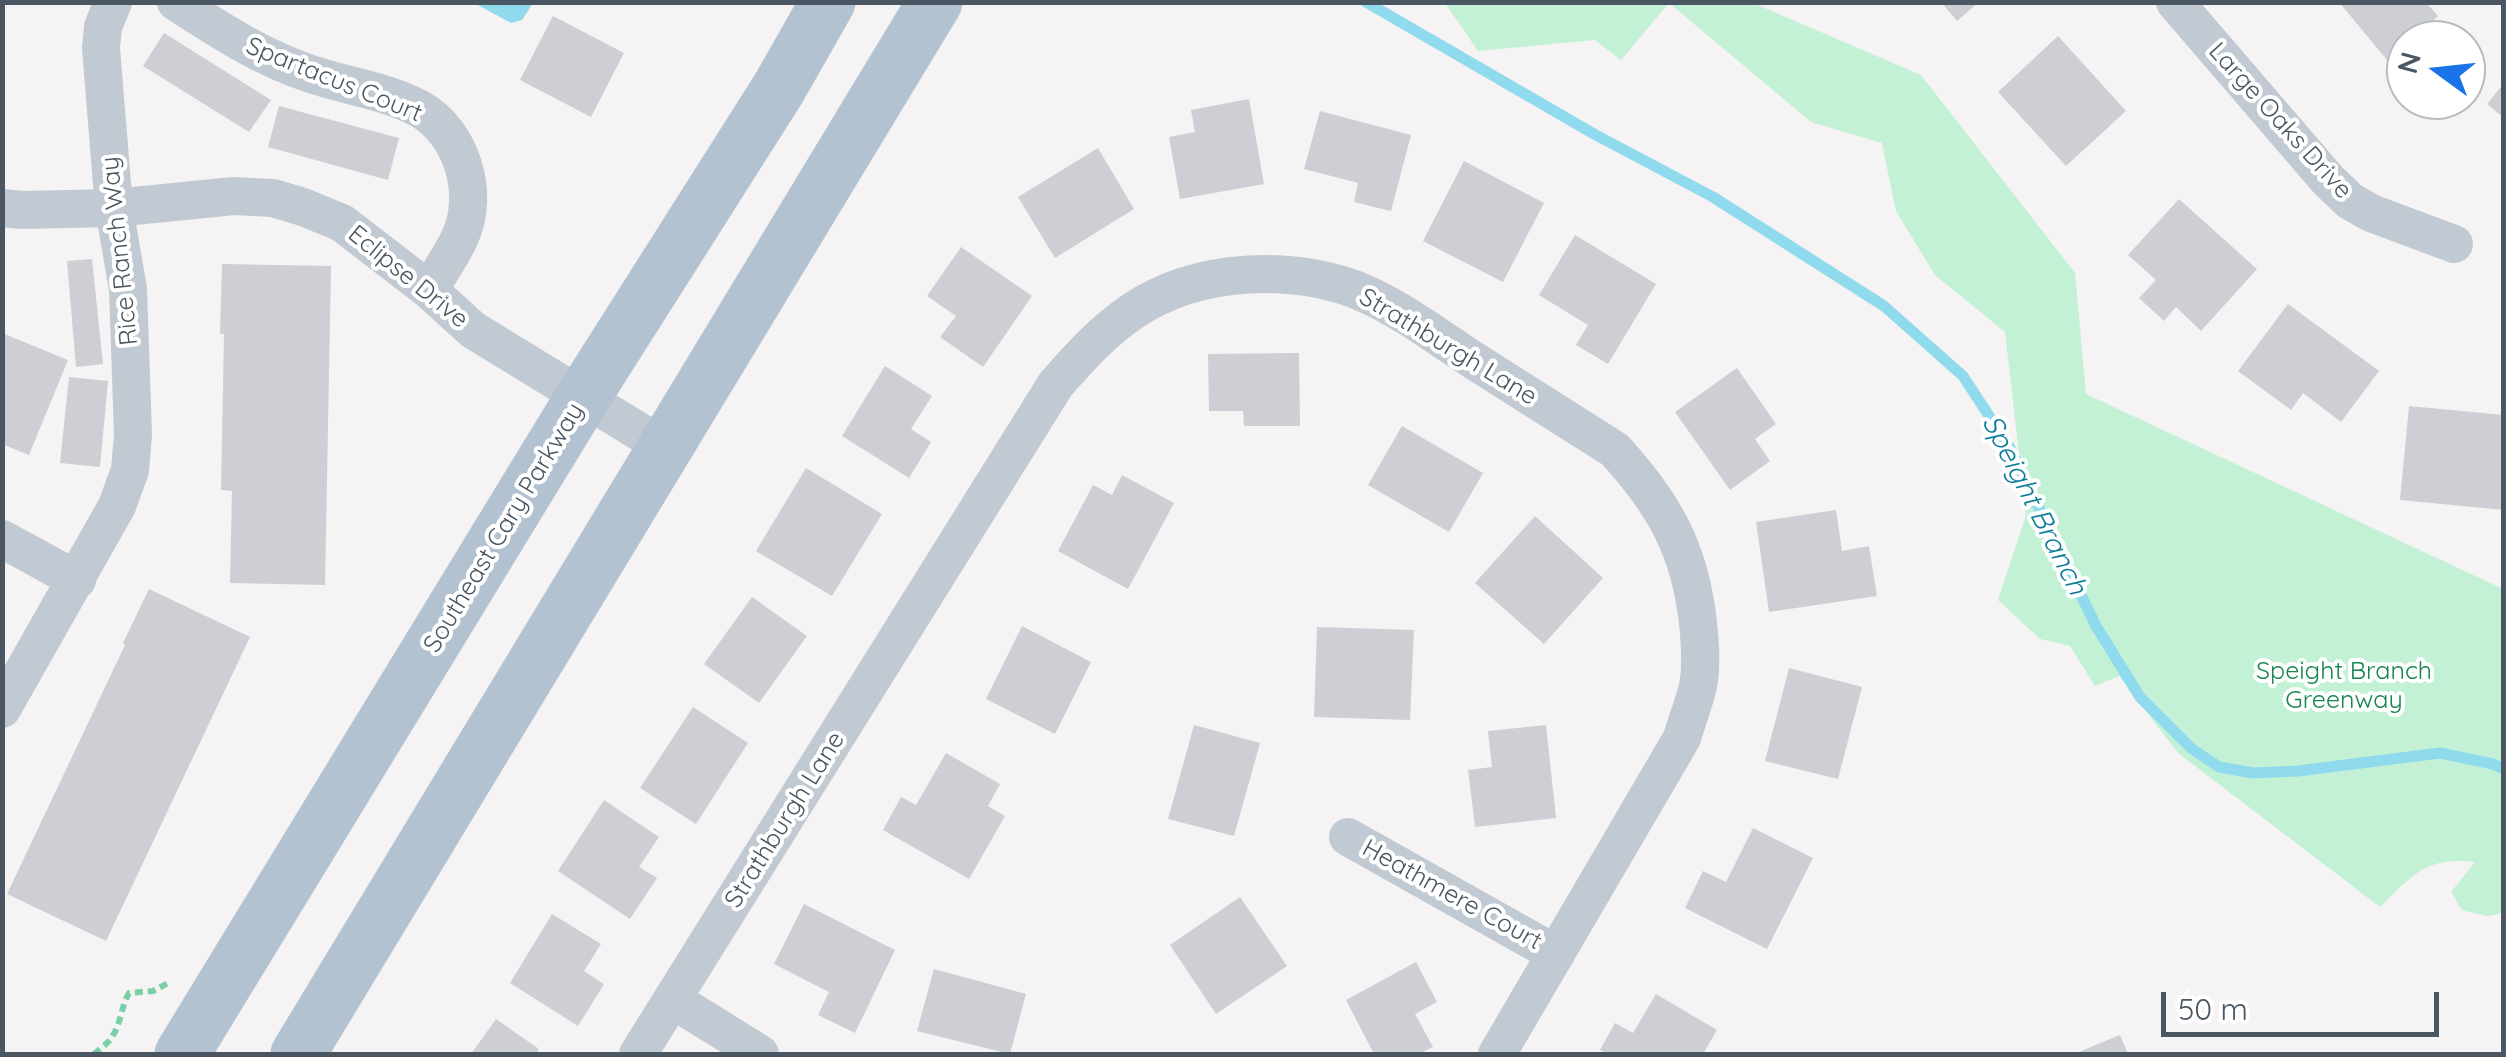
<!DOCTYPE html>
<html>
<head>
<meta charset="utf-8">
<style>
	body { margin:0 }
	#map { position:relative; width:2506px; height:1057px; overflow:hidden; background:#f5f3f3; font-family:Quicksand,sans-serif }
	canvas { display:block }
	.frame { position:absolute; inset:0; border:5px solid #4a5661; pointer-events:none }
	.north { position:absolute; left:2386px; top:20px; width:100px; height:100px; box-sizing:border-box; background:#fff; border:2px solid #b7bbc0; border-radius:50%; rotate:285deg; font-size:28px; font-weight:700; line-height:40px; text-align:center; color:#4a5661 }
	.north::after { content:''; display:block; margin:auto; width:35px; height:45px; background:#1a73e8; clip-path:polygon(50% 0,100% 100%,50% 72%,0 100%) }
	.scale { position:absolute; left:2161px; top:992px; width:278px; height:45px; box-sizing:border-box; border:5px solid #4a5661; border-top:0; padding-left:12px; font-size:30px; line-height:35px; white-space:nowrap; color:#4a5661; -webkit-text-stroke:8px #fff; paint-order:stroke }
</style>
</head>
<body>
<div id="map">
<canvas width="2506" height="1057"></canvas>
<div class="frame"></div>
<div class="north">N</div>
<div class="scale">50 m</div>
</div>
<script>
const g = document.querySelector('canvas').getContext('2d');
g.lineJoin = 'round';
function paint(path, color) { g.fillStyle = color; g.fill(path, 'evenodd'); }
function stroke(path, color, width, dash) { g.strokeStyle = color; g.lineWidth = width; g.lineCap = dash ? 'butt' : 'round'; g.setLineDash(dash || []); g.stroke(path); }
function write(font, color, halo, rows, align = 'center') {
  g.font = font + ' Quicksand,sans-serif'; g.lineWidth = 8; g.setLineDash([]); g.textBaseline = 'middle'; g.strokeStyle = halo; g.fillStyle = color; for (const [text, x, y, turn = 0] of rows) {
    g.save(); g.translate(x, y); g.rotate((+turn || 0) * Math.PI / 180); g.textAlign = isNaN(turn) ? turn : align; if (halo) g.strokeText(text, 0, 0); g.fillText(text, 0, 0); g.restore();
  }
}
paint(new Path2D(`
	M1445 3H1753L1921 75 2075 273 2086 394 2503 589V913L2487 916 2462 910 2451 892 2475 862C2427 856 2412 875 2380 907L2178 753 2119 676 2095 686 2070 646 2040 639 1998 600 2026 515 2005 332 1935 275 1896 211 1882 143 1811 122 1669 3 1621 60 1595 40 1478 51Z`), '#c3f1d5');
paint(new Path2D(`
	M474 3H533L522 20 511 23Z`), '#90daee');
stroke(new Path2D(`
	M1366 2 1594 134 1713 197 1884 306 1963 376 2010 448 2096 626 2140 697 2192 749 2219 767 2253 773 2298 771 2440 753 2493 764 2504 769`), '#90daee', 11);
paint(new Path2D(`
	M1941 2H1979L1957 21Z
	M2339 2H2426L2438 16 2410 40H2406V44L2387 60Z
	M553 16 624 53 591 117 520 80Z
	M164 33 271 100 249 132 143 66Z
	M2058 36 2126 111 2066 166 1998 92Z
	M2504 83V118L2487 104Z
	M1249 99 1264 184 1180 199 1169 137 1195 132 1191 110Z
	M279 106 399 138 388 180 268 147Z
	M1320 111 1411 135 1391 211 1354 202 1358 183 1304 169Z
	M1098 148 1134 209 1055 258 1018 197Z
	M1464 161 1544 203 1503 282 1423 241Z
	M2179 199 2257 269 2201 331 2176 307 2164 321 2139 298 2156 280 2128 255Z
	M1575 235 1656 284 1608 364 1576 345 1588 325 1539 295Z
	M961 247 1032 296 983 367 940 337 956 316 927 296Z
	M92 259 103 364 76 367 67 261Z
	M222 264 331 266 325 585 230 583 232 491 221 490 224 334H220Z
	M2288 304 2379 371 2341 422 2303 393 2291 410 2238 371Z
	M2 333 68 360 29 455 2 444Z
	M1299 353 1300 426H1244L1243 411H1209L1208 354Z
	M885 366 932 396 911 429 931 442 909 478 842 436Z
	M1737 368 1776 424 1755 439 1770 461 1730 490 1675 412Z
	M69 377 108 381 100 467 60 463Z
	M2409 406 2504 415V510L2400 500Z
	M1402 426 1483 473 1449 532 1368 485Z
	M806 468 882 514 832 596 756 551Z
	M1122 475 1174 503 1128 589 1058 551 1093 485 1112 495Z
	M1836 510 1842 551 1869 546 1877 596 1769 612 1756 522Z
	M1535 516 1603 578 1544 644 1475 583Z
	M149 589 250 637 106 941 7 894 125 645 123 643Z
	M752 597 807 636 759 703 704 664Z
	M1022 626 1091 662 1055 734 986 699Z
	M1317 627 1414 630 1410 720 1314 717Z
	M1789 668 1862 687 1838 779 1765 761Z
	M693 707 748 743 696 824 640 788Z
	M1194 725 1260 743 1234 836 1168 819Z
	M1546 725 1556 818 1475 827 1468 770 1492 767 1488 731Z
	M946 753 1000 784 988 806 1005 816 969 879 883 830 901 797 916 805Z
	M604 800 659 837 639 867 657 878 630 919 558 871Z
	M1753 828 1813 858 1767 949 1685 908 1703 871 1726 882Z
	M1240 897 1287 966 1216 1014 1170 945Z
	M804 904 895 950 855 1033 818 1015 829 992 774 964Z
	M552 914 601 944 584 971 604 984 578 1026 510 983Z
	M1416 962 1437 1002 1415 1014 1433 1047 1419 1054H1374L1346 1000Z
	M934 969 1026 994 1010 1054 917 1031Z
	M1656 994 1717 1030 1703 1054H1608L1600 1050 1615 1023 1633 1033Z
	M496 1019 539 1049 536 1054H471Z
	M2120 1035 2128 1054H2074Z`), '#cdcfd5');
stroke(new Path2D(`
	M94 1054C100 1049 109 1043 113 1035 121 1023 121 1007 129 993L153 991 170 982`), '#7ad0a6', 6, [8, 5]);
stroke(new Path2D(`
	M176 2C221 31 260 57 311 74 346 86 387 91 420 109 462 133 480 194 460 237 452 255 439 273 429 290
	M2175 2 2328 180 2350 201 2371 213 2454 244
	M2 208 22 210 114 208 234 196 273 198 303 207 342 223 429 290 473 330 666 448
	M2 539 77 580
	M2 709 117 506 130 470 133 435 128 289 114 208 101 48 103 27 113 2
	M1348 837 1556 954
	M673 1000 760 1054
	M638 1054 1056 384C1080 357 1103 331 1133 311 1198 267 1299 263 1368 295 1405 312 1439 338 1473 360 1520 390 1567 420 1615 450 1664 504 1690 549 1698 623 1700 643 1702 666 1698 686 1694 703 1687 721 1682 738L1497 1054`), '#c1cad2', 38);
stroke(new Path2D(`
	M182 1054 583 397 779 88 828 2
	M298 1054 935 2`), '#b3c2d1', 55);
write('25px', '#4a5661', '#fff', [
	["Spartacus Court",334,80,22],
	["Large Oaks Drive",2280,121,48],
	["Rice Ranch Way",120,251,-96],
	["Eclipse Drive",408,277,39],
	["Strathburgh Lane",1448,347,31],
	["Southeast Cary Parkway",504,528,-59],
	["Strathburgh Lane",785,820,-58],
	["Heathmere Court",1452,895,29]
]);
write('25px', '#17864f', '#fff', [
	["Speight Branch",2344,671],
	["Greenway",2344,700]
]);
write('italic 28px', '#0c7c9b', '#fff', [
	["Speight Branch",2034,505,63]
]);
</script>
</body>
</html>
